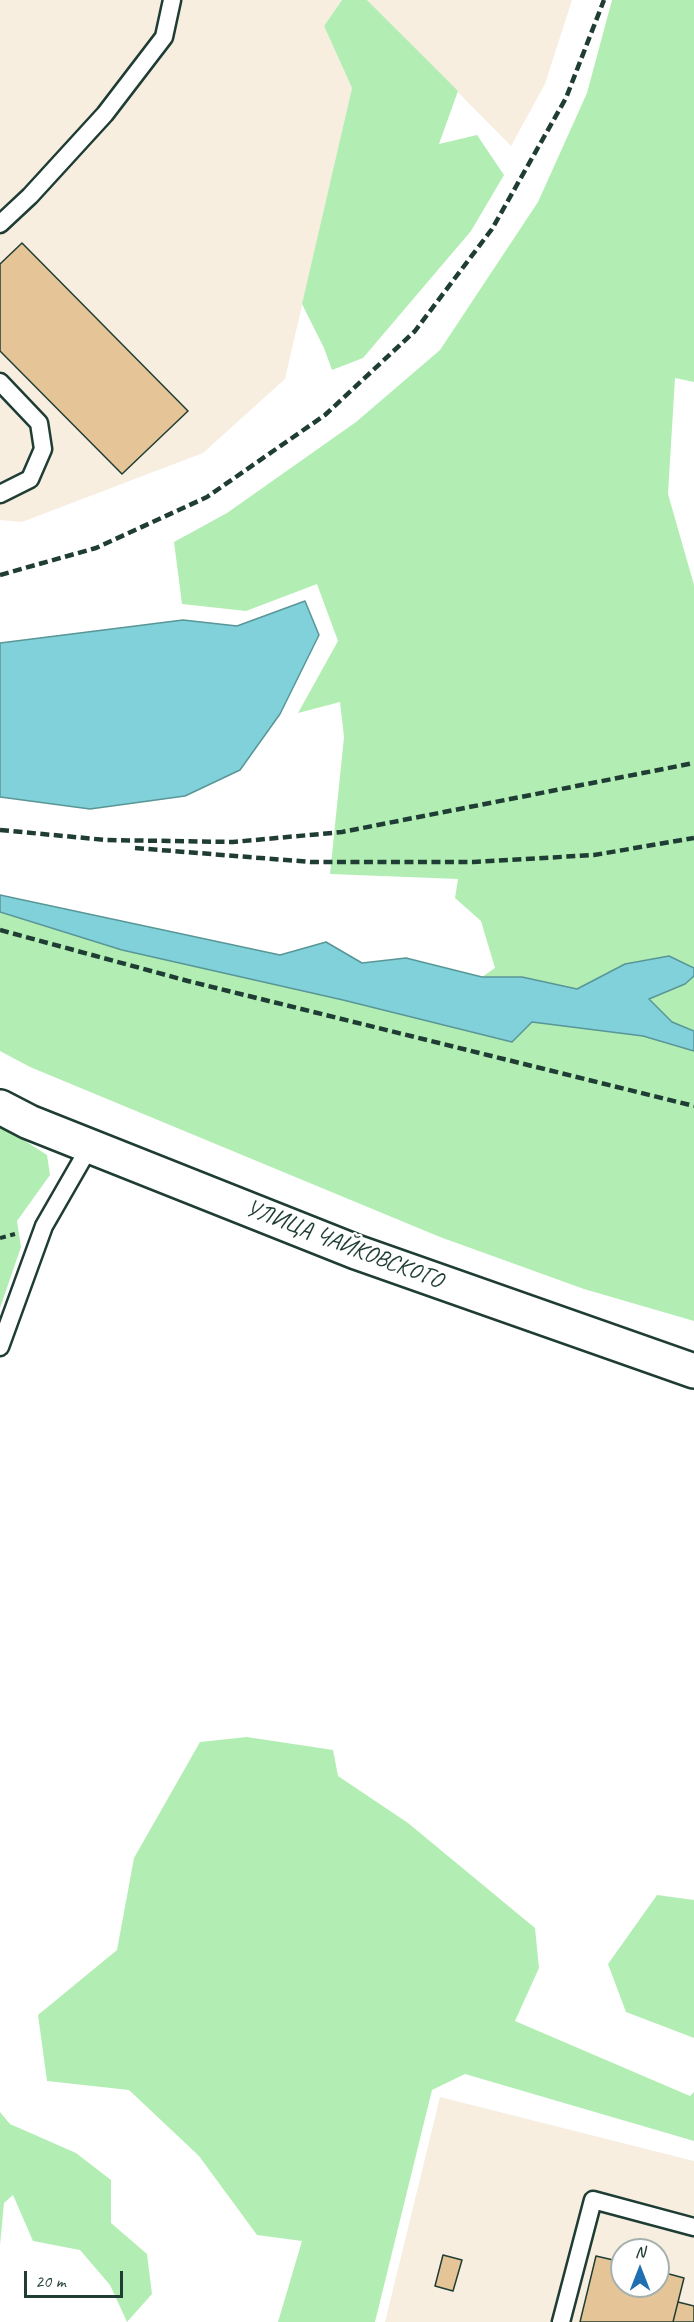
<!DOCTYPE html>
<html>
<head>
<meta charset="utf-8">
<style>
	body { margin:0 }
	#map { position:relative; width:694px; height:2322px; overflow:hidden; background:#fff; font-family:Caveat,sans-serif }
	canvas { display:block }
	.north { position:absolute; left:610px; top:2238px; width:60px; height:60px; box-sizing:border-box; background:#fff; border:2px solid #a5b1ae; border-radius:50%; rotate:0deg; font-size:16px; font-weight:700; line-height:24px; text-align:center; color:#1f3d34 }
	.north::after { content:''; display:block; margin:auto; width:21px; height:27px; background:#1f6fb2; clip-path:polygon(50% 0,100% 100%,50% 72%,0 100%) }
	.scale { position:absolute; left:24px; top:2271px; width:99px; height:27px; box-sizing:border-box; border:3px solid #1f3d34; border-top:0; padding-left:8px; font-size:18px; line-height:21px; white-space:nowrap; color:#1f3d34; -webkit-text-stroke:4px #fff; paint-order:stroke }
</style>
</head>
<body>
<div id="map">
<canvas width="694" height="2322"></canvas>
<div class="north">N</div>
<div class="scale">20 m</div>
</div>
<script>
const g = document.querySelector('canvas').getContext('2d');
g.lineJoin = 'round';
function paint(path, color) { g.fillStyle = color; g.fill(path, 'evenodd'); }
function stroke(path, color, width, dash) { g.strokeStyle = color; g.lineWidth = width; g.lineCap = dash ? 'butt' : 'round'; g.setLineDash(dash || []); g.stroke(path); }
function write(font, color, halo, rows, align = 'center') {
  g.font = font + ' Caveat,sans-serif'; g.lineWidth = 4.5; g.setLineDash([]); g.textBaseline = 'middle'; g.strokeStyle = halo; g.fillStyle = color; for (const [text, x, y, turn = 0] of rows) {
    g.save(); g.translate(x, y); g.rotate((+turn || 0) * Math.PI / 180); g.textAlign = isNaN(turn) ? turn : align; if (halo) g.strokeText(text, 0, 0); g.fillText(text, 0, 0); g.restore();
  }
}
paint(new Path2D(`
	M0 0H342L324 26 352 88 285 379 203 453 22 522 0 520Z
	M367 0H572L545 84 511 146Z
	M440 2097 694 2161V2322H385ZM622 2250H658V2286H622Z`), '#f7eee0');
paint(new Path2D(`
	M342 0H367L458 91 439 144 477 135 504 175 471 231 363 358 332 370 324 348 302 304 352 88 324 26Z
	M612 0H694V382L675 378 668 494 694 585V968L669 956 625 964 577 989 522 977H482L495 968 481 921 455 898 458 879 330 874 344 737 340 702 298 713 338 641 317 584 246 611 182 604 174 542 227 513 356 422 440 350 538 202 587 93Z
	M0 912 122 950 343 1000 511 1042 531 1022 643 1036 694 1051V1321L584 1289 440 1237 30 1067 0 1051Z
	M694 976V1031L672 1022 648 999 685 984Z
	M0 1127 16 1135 47 1155 50 1175 17 1221 21 1247 0 1308Z
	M247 1737 333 1750 338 1776 408 1823 535 1928 539 1968 515 2021 690 2096 694 2092V2141L465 2074 432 2090 375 2322H278L302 2241 257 2235 199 2156 129 2090 47 2081 38 2015 117 1950 134 1858 200 1742Z
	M657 1895 694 1900V2038L626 2012 608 1964Z
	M0 2112 10 2124 76 2153 111 2180V2223L147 2254 152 2294 127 2322 110 2285 80 2250 33 2241 13 2195 4 2203 0 2245Z`), '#b2eeb3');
const water = new Path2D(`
	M305 601 319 635 280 714 240 770 185 796 90 809 0 797V643L183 620 237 626Z
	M0 895 280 955 326 942 362 963 406 958 482 977H522L577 989 625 964 669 956 694 968V976L685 984 649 999 672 1022 694 1031V1051L643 1036 532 1022 512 1042 343 1000 122 950 0 912Z`);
paint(water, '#80d1d9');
stroke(water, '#599697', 1.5);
const building = new Path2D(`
	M22 243 188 411 122 474 0 351V264Z
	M443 2255 462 2260 453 2291 435 2286Z
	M596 2256 622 2262V2286H658V2271L684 2278 673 2322H580Z
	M678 2302 694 2306V2322H673Z`);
paint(building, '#e5c597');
stroke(building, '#1f3d34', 1.5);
const lane = new Path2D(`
	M0 224 30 196 105 114 164 37 172 0
	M0 382 39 423 43 449 30 479 0 494
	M0 1347 44 1226 90 1146
	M561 2322 593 2200 694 2227`);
const primary = new Path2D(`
	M0 1107 29 1122 356 1252 694 1371`);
stroke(lane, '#1f3d34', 21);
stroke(primary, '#1f3d34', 38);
stroke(new Path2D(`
	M0 1238 15 1234`), '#1f3d34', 4, [6, 4.5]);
stroke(lane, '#fff', 16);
stroke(primary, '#fff', 33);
stroke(new Path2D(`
	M0 575 96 548 207 497 325 415 415 331 492 229 566 98 604 0
	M0 830 106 840 233 842 342 832 694 763
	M135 848 311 862H474L594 855 694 838
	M0 930 188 981 694 1106`), '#1f3d34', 4.5, [9, 4.5]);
write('24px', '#1f3d34', '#fff', [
	["УЛИЦА ЧАЙКОВСКОГО",344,1245,21]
]);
</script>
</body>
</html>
